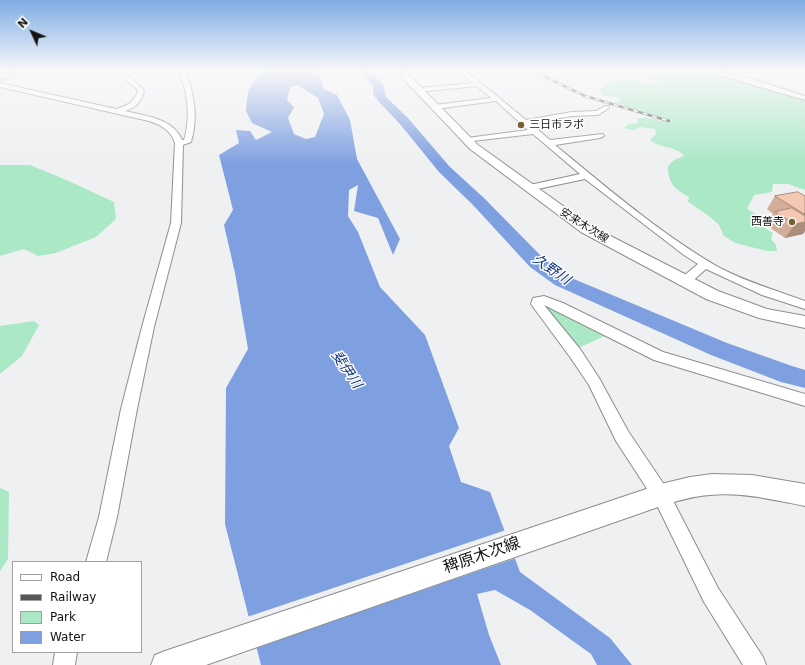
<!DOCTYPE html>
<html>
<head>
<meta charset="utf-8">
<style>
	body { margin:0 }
	#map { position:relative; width:805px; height:665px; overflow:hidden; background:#eff0f1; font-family:"DejaVu Sans",sans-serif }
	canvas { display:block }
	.legend { position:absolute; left:12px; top:561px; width:130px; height:92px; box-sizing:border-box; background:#fff; border:1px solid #a0a0a1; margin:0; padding:5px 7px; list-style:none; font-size:12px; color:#121213 }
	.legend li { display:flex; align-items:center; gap:8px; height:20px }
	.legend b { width:20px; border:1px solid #a0a0a1 }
	.north { position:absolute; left:12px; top:12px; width:40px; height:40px; -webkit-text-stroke:3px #fff; paint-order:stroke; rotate:314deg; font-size:11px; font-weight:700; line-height:16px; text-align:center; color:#121213 }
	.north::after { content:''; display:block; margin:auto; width:14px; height:18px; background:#121213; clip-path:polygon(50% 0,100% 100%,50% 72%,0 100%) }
</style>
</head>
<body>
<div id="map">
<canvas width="805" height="665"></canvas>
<ul class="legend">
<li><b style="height:5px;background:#fff"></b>Road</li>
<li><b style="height:5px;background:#565657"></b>Railway</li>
<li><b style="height:11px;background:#aae8c6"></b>Park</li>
<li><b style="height:11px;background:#7fa0e0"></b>Water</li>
</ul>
<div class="north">N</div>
</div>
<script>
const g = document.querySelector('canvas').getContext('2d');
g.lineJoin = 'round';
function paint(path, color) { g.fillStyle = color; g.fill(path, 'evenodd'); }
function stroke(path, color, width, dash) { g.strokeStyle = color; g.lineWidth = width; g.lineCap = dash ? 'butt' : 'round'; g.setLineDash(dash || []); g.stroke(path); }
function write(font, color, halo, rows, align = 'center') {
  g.font = font + ' "DejaVu Sans","Noto Sans JP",sans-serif'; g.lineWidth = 3; g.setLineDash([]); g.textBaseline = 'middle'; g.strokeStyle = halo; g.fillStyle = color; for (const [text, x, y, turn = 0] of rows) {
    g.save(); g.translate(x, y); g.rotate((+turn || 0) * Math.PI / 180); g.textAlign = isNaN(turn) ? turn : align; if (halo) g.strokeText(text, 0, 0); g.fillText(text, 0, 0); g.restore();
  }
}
paint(new Path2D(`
	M635 70H699L771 88 805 99V190L788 184H773L772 192 754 195 747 209 764 219 761 222 763 227 773 233 771 239 776 245 777 251H767L735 243 724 236 719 225 709 216 687 201 690 198C675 188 668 185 668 166L674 160 684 156C675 145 660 149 650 140L656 134 655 129 640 127 633 130 624 128 629 124 638 123 637 119C648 115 660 122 671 122L672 121 615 103V102H619L620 100 619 98 601 95 602 94 599 91C608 78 624 78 639 81 644 86 654 85 660 83L649 79V73Z
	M0 165H30L64 179 114 202 116 219 96 237 56 253 38 256 24 249 0 256Z
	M546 307 552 308 609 334 576 349 544 308Z
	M34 321 39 325 22 356 0 374V326Z
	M0 488 9 492 8 559 0 571Z`), '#aae8c6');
paint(new Path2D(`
	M261 70H318L324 89 337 95 350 120 357 159 400 239 393 255 378 218 354 211 358 185 349 190 348 216 358 232 380 287 425 335 459 428 449 446 461 482 490 492 520 572 610 638 632 665H597L591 654 530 610 495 590 477 594 489 635 501 665H261L225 524 226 388 248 349 235 273 224 225 233 210 219 155 239 143 236 130 250 131 256 140 272 132 252 123 246 111 248 91ZM298 85 318 98 324 114 315 137 306 139 294 134 288 118 294 107 287 100 290 87Z`), '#7fa0e0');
paint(new Path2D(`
	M506 530 516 558 254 648 247 617Z`), '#eff0f1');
paint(new Path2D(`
	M359 70H370L383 85 385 94 387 98 408 118 449 166 485 199 544 259 569 277 727 343 792 366 805 370V388L781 382 711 355 555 285 530 267 473 205 439 172 400 124 379 102 373 94V86Z`), '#7fa0e0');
const minor = new Path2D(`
	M115 70H122L144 90C142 102 136 107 125 111 145 116 173 118 182 140H184C191 118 188 91 178 70H184C195 92 198 119 191 142L183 145 181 223 154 327 137 409 117 517 106 562H86L99 517 121 409 142 327 171 223 175 143C171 130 161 125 149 121L0 87V83L116 109C127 106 135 102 138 90Z
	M458 70H465L526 120 572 112 596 111 605 106H609V108L598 115 572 116 530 123 550 140 603 134 604 136 600 138 555 145C606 187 662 235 720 268 747 282 777 291 805 301V309L762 295 706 269 688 285H680L678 282 680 279 698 264 684 255 585 179 528 191 525 190 523 188 525 186 580 174 533 134 464 142V138H467L528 130 496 101 435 109 431 107 435 105 491 98 477 86 419 92 416 90 419 88 473 83Z
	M563 70H570V71L567 73Z
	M702 70C732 70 776 87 805 96V100Z
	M544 296 563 303 663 352 805 394V406L654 360 544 305 580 349 599 378 628 431 667 489 718 588 763 657 766 665H743L704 602 655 501 616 441 589 385 570 357 531 304 533 298Z
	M55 652H77L75 665H53Z`);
const major = new Path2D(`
	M18 70H33L0 80V75Z
	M395 70H404L478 145 591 226 718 291 767 309 805 316V328L759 318 706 299 581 232 470 149Z
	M712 474 752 475 805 484V506C774 500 742 492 710 495 693 496 677 501 661 506L206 665H151L155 655 165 651 661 484 690 477Z`);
stroke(minor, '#8d8d8e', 2);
stroke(major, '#8d8d8e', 2);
paint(minor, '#fff');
paint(major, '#fff');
const rail = new Path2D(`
	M531 70 585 96 669 121`);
stroke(rail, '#565657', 2.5);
stroke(rail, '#fff', 1.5, [5]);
paint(new Path2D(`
	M775 196H805V231L803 234 785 238 766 225 773 214 767 209Z`), '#d3ad98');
paint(new Path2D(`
	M805 213V231L803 234 785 238 795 224H797L804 214Z`), '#ac8d7c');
const building = new Path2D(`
	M798 192 805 196V213L804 214 775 196Z
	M792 208 805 216V222L795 224 775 212Z`);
paint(building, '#f5c9b1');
stroke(building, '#ac8d7c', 1);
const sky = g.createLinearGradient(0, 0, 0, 164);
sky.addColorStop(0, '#7eace5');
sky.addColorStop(0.43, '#f8f8f9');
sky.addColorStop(1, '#f8f8f900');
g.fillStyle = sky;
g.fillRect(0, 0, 805, 164);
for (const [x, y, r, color] of [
	[521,125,4,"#786131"],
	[792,222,4,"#786131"]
]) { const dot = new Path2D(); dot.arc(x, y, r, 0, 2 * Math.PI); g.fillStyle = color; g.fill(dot); stroke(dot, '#fff', 1.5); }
write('11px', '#121213', '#fff', [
	["三日市ラボ",529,125],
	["西善寺",784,222,"right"]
], 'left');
write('11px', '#121213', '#fff', [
	["安来木次線",584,226,32]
]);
write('italic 14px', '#13357e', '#fff', [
	["久野川",551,270,35],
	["斐伊川",346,370,56]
]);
write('16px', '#121213', '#fff', [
	["稗原木次線",482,556,-19]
]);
</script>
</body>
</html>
